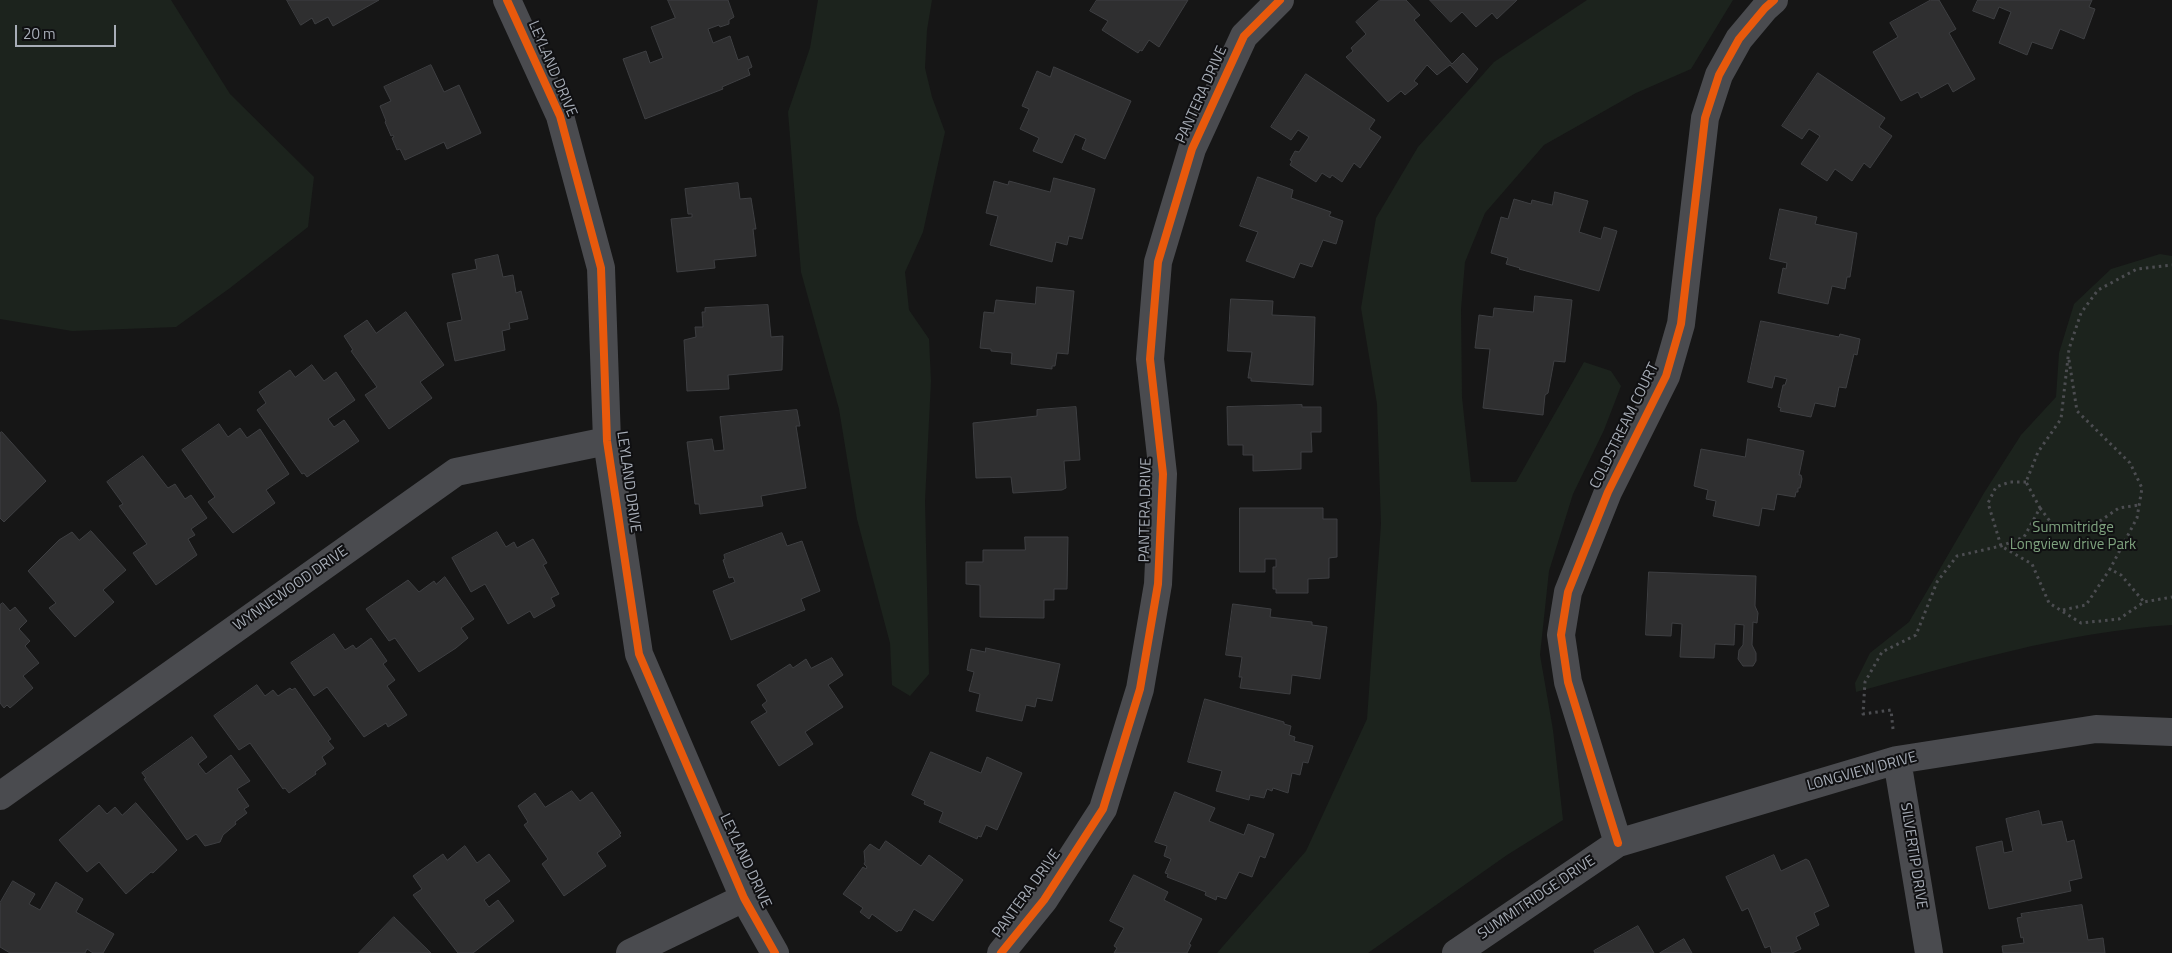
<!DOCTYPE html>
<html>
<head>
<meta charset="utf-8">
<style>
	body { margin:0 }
	#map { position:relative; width:2172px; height:953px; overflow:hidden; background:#161616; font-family:"Titillium Web",sans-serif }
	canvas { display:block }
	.scale { position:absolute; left:15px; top:25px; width:101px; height:22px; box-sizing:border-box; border:2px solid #a7adb7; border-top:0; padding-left:6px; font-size:15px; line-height:18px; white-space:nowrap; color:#a7adb7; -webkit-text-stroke:4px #101012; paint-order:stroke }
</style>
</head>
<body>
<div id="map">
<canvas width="2172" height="953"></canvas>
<div class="scale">20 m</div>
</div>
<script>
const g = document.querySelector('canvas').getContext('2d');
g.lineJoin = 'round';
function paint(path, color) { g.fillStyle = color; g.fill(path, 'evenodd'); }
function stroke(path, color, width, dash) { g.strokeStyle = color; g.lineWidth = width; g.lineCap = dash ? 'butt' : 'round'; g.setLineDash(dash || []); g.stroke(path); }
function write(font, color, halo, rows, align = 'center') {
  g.font = font + ' "Titillium Web",sans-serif'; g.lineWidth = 4; g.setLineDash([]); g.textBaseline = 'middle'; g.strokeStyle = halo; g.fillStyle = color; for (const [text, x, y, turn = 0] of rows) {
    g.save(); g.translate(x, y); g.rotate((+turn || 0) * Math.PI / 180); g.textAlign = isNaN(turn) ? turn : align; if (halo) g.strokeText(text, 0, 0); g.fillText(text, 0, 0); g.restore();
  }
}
paint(new Path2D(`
	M0 0H171L230 94 314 177 308 227 230 288 176 327 72 331 0 319Z
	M818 0H932L927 30 925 68 932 97 945 132 923 232 905 272 909 310 929 339 931 381 925 501 929 674 910 696 892 685 890 643 857 519 839 409 801 272 788 112 810 48Z
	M1587 0H1733L1691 69 1636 93 1544 145 1485 213 1465 262 1461 309 1462 397 1471 482H1516L1584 362 1611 371 1621 386 1604 430 1573 494 1549 571 1540 655 1553 730 1563 820 1507 855 1368 953H1217L1306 851 1367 719 1381 524 1377 404 1361 308 1376 218 1418 147 1494 62Z
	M2160 254 2172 256V625C2064 632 1959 664 1856 692L1855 683 1870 653 1909 622 1984 493 2021 435 2056 397 2059 353 2074 304 2111 269Z`), '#1c231d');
const building = new Path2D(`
	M287 0H379L333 26 328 17 315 24 312 18 301 25Z
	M668 0H728L734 17 729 20V24L720 27 719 25 708 29 713 43 730 36 738 60 748 56 752 67 748 69 750 75 722 87 723 89 645 119 623 59 646 51 650 63 663 58 651 27 675 18Z
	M1097 0H1188L1159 47 1149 40 1142 51 1140 50 1138 53 1102 30 1108 21 1090 11Z
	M1380 0H1406L1420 15 1414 20 1452 64 1463 53 1478 69 1467 83 1450 65 1437 75 1427 65 1414 81 1418 84 1405 95 1401 91 1388 102 1346 57 1353 51 1351 48 1366 34 1356 22Z
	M1430 0H1517L1497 19 1492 13 1476 27 1462 12 1451 22Z
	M1931 0H1939L1956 29 1949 33 1975 79 1953 92 1948 83 1921 98 1918 92 1901 101 1873 52 1898 37 1890 23Z
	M1978 0H2092L2089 7 2095 9 2084 39 2060 29 2052 49 2032 42 2027 55 1999 43 2011 12 1999 7 1994 19 1973 11Z
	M431 65 444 92 459 85 481 133 447 149 444 142 405 160 400 149 397 150 392 138 394 137 393 135 391 136 385 122 386 121 380 106 391 101 384 87Z
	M1054 67 1131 101 1105 159 1082 149 1086 139 1075 134 1062 163 1033 151 1039 138 1020 129 1029 109 1022 106 1037 71 1050 77Z
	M1818 73 1885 118 1879 127 1892 136 1870 168 1864 163 1852 181 1835 169 1827 181 1801 164 1820 136 1809 129 1802 139 1782 126Z
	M1306 74 1375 120 1369 129 1381 137 1360 168 1354 163 1342 182 1332 175 1330 178 1322 173 1316 182 1290 165 1292 161 1290 160 1295 151 1299 152 1309 137 1298 130 1291 140 1271 127Z
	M1258 177 1293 190 1291 198 1331 212 1329 216 1343 221 1336 244 1323 240 1312 267 1300 263 1294 278 1246 261 1258 232 1240 226Z
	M1054 178 1095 189 1082 239 1069 236 1067 245 1056 242 1052 262 990 245 998 216 986 213 994 181 1008 185 1009 181 1050 192Z
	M738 183 740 199 751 198 756 229H753L756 256 714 260 715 268 677 272 671 219 692 217V214H688L685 189Z
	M1555 192 1588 201 1579 232 1601 239 1604 227 1617 231 1599 291 1519 269 1520 268 1506 264 1508 258 1491 253 1501 217 1508 219 1514 199 1531 204 1532 200 1552 205Z
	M1780 209 1817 217 1815 224 1857 233 1850 277H1847L1845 289 1832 286 1828 304 1778 293 1783 268 1786 269 1787 263 1770 259Z
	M498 255 503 277 513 275 516 293 521 291 528 319 509 323 510 329 502 331 505 350 455 361 447 323 462 320 452 274 477 269 475 260Z
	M1037 287 1074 291 1068 354 1057 353 1055 366H1052V369L1011 364 1012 353 991 351V349L980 348 984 312 994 313 996 300 1035 304Z
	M1535 296 1572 300 1565 362 1554 361 1548 393 1545 395 1543 415 1483 408 1490 349 1475 348 1479 315 1493 317 1494 308 1533 312Z
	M1231 299 1273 301 1272 315 1315 317 1313 385 1251 381V378H1248L1252 352 1228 351Z
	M768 305 771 337 783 336 782 370 728 375 729 389 687 391 684 340 696 337 695 327H703L702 312H705V308Z
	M406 312 444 365 420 382 432 398 389 429 365 395 377 387 351 351 353 350 344 336 367 320 376 333Z
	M1761 321 1839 337 1840 334 1860 339 1857 355 1854 354 1846 388 1839 387 1835 407 1815 403 1811 417 1780 411 1781 408 1778 407 1783 385H1785L1787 379 1775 376 1772 388 1748 382Z
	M312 365 324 381 336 372 355 400 328 419 334 427 344 420 359 441 307 477 304 473 302 474 257 410 266 403 259 392 290 370 295 377Z
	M1302 405V407H1321V432H1311L1312 452H1301V469L1253 471V455H1243V445H1228L1227 407Z
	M1076 407 1080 460 1064 461 1066 488 1062 490 1013 493 1011 477 976 478 973 423 1037 416V410Z
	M797 410 800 426H796L806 488 761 496 763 506 700 514 699 504H695L687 442 712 439 714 451 724 450 720 417Z
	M219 424 228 437 240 428 247 438 260 429 289 474 266 490 275 503 233 533 208 502 215 497 182 450Z
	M2 432 46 481 4 522 0 518V433Z
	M1748 439 1804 451 1799 475H1801L1802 479 1800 488H1798V492H1796L1795 497 1777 494 1774 510 1762 508 1759 526 1713 516 1716 501 1706 499 1708 490 1694 486 1701 449 1745 457Z
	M143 456 168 488 175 484 185 499 191 495 207 518 191 529 195 535 188 539 197 555 156 585 133 553 147 544 119 506 123 504 107 482Z
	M1240 508H1323V519H1337V557L1329 558V578L1308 579V593H1276V589H1273V567H1276V559H1265V572H1240Z
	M91 531 126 570 103 590 114 602 75 637 49 608 56 603 28 571 59 540 72 532 79 540Z
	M497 532 506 547 514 542 517 548 533 539 547 563 543 565 559 594 551 598 555 606 534 618 530 611 508 624 485 584 471 592 452 558Z
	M782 533 787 546 802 541 820 591 801 599 805 610 731 640 713 591 735 582 733 577 729 578 723 560 725 559 724 555Z
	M1025 537H1068L1067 589H1054V600H1044V618L980 617V585L966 584V562H983V550H1025Z
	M1649 572 1756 576 1755 606 1758 613 1757 623 1753 622 1752 645 1756 653V661L1753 666H1743L1738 659 1739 650 1743 645 1744 625 1735 624 1734 645 1715 644 1714 658 1680 657 1682 624 1672 623 1671 636 1646 635Z
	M445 577 474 619 461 628 468 638 456 648 419 672 395 638 389 641 366 609 408 580 419 592 434 581 436 584Z
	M3 603 10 611 15 607 27 621 19 629 30 641 25 646 39 663 23 676 33 688 10 708 7 705 4 708 0 703V605Z
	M1233 604 1271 609 1270 617 1312 622V625L1327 627 1320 679 1292 675 1290 694 1240 688 1242 677H1239L1242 657 1226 655Z
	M334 634 345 650 353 645 356 649 371 638 387 661 383 664 395 680 387 686 407 715 388 727 386 723 364 737 327 687 314 696 291 663Z
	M986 648 1060 664 1052 701 1037 698 1035 707 1026 705 1022 721 976 711 980 694 969 691 974 672 967 670 971 649 985 652Z
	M832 658 843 675 828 685 843 707 805 732 813 744 779 766 751 722 767 712 762 705 767 701 757 685 790 664 793 668 806 659 811 668Z
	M257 685 265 696 273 690 278 696 290 688 292 690 295 688 331 739 328 741 334 748 322 757 326 764 315 772 316 774 289 793 285 788 283 789 250 743 239 750 214 716Z
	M1205 699 1284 722V724L1291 726 1289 735 1295 737 1294 741 1313 746 1308 763 1303 762 1300 775 1292 773 1288 793 1273 788 1272 791 1267 789 1264 798 1250 795 1249 800 1216 791 1222 771 1188 762Z
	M192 737 207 757 198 764 206 774 231 755 250 781 237 789 249 806 244 809 247 813 235 822 236 824 223 835 220 842 205 846 196 834 187 840 144 779 146 778 142 773Z
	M931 752 981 773 987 757 1022 773 997 830 986 825 981 837 978 836 977 839 939 822 943 812 924 804 925 801 912 795Z
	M572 791 580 801 592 792 621 833 619 835 621 836 597 853 606 866 564 896 542 864 548 859 524 825 528 822 518 806 535 793 545 807Z
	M1175 792 1215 808 1209 821 1244 835 1248 824 1274 834 1265 858 1260 856 1252 877 1239 872 1226 899 1217 896 1216 900 1205 895 1206 892 1167 877 1168 874 1165 873 1171 859 1164 856 1167 846 1155 842Z
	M136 803 177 850 153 873 151 872 126 894 99 862 87 872 59 840 99 805 107 814 115 807 122 815Z
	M2039 811 2042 825 2062 821 2067 842 2074 840 2082 878 2069 881 2071 891 1989 909 1976 847 2002 841 2004 853 2013 851 2006 819Z
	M886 841 921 866 929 855 963 880 933 921 914 909 901 931 899 930 897 932 872 914 869 919 860 912 863 908 843 894 863 867 866 869 867 867 864 864 865 862 864 851 870 844 879 850Z
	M465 846 477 863 489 854 510 881 484 900 489 907 498 900 514 921 473 953H458L413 895 422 889 413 876 443 854 447 860Z
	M1774 855 1781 871 1806 859 1809 861 1829 906 1814 913 1819 925 1796 937 1801 949 1792 953H1772L1770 946 1765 948 1748 908 1742 911 1726 877Z
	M1134 875 1168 892 1164 900 1202 919 1189 944 1191 945 1187 953H1114L1117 948 1114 946 1124 928 1110 921Z
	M13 881 35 894 29 904 40 910 56 882 83 899 76 912 114 934 103 953H93L87 949 85 953H10L0 947V903Z
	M2082 905 2088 940 2103 938 2105 953H2003L2002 946 2024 943 2023 937 2021 938 2017 918 2022 917 2021 914Z
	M394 917 431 953H359Z
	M1638 926 1654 953H1595L1594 951Z
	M1684 939 1692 953H1660Z`);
paint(building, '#2f2f30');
stroke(building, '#3e3f42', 1);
stroke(new Path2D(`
	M2069 360 2077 411 2130 463 2142 488 2137 518 2110 569
	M2026 482H2010L1996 487 1988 503 2001 546 2032 564 2049 603 2081 623 2119 619 2144 602 2172 597
	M2040 508 2052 524 2072 531 2088 529 2119 508 2139 505
	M2063 610 2086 605 2110 569 2121 575 2144 602
	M1893 729 1891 710 1863 714 1865 682 1882 652 1916 635 1937 582 1957 556 2001 546 2024 537 2040 508 2026 482 2038 452 2061 419 2069 349 2081 313 2098 290 2137 269 2172 265`), '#4c4d51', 3, [2.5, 4]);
stroke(new Path2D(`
	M507 0 560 116 601 268 607 441 639 654 744 898 775 953
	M1897 760 1929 953
	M0 796 456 472 607 441
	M1618 843 1568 682 1561 635 1568 592 1608 492 1666 376 1681 324 1705 118 1719 75 1739 39 1765 8 1774 0
	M630 953 744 898
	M1001 953 1044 900 1103 809 1140 689 1158 584 1163 474 1150 359 1158 262 1192 149 1244 36 1280 0
	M1456 953 1618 843 1897 760 2096 729 2172 732`), '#4a4b4f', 28);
stroke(new Path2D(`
	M507 0 560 116 601 268 607 441 639 654 744 898 775 953
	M1618 843 1568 682 1561 635 1568 592 1608 492 1666 376 1681 324 1705 118 1719 75 1739 39 1765 8 1774 0
	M1001 953 1044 900 1103 809 1140 689 1158 584 1163 474 1150 359 1158 262 1192 149 1244 36 1280 0`), '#e8590c', 8);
write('15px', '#a7adb7', '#101012', [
	["LEYLAND DRIVE",552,69,67],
	["PANTERA DRIVE",1202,95,-66],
	["COLDSTREAM COURT",1625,426,-64],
	["LEYLAND DRIVE",628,482,82],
	["PANTERA DRIVE",1146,510,-89],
	["WYNNEWOOD DRIVE",291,589,-35],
	["LONGVIEW DRIVE",1862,772,-15],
	["SILVERTIP DRIVE",1913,856,81],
	["LEYLAND DRIVE",745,861,65],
	["PANTERA DRIVE",1027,894,-54],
	["SUMMITRIDGE DRIVE",1537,898,-34]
]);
write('15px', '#7ea27e', '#101012', [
	["Summitridge",2073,528],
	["Longview drive Park",2073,545]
]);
</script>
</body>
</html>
